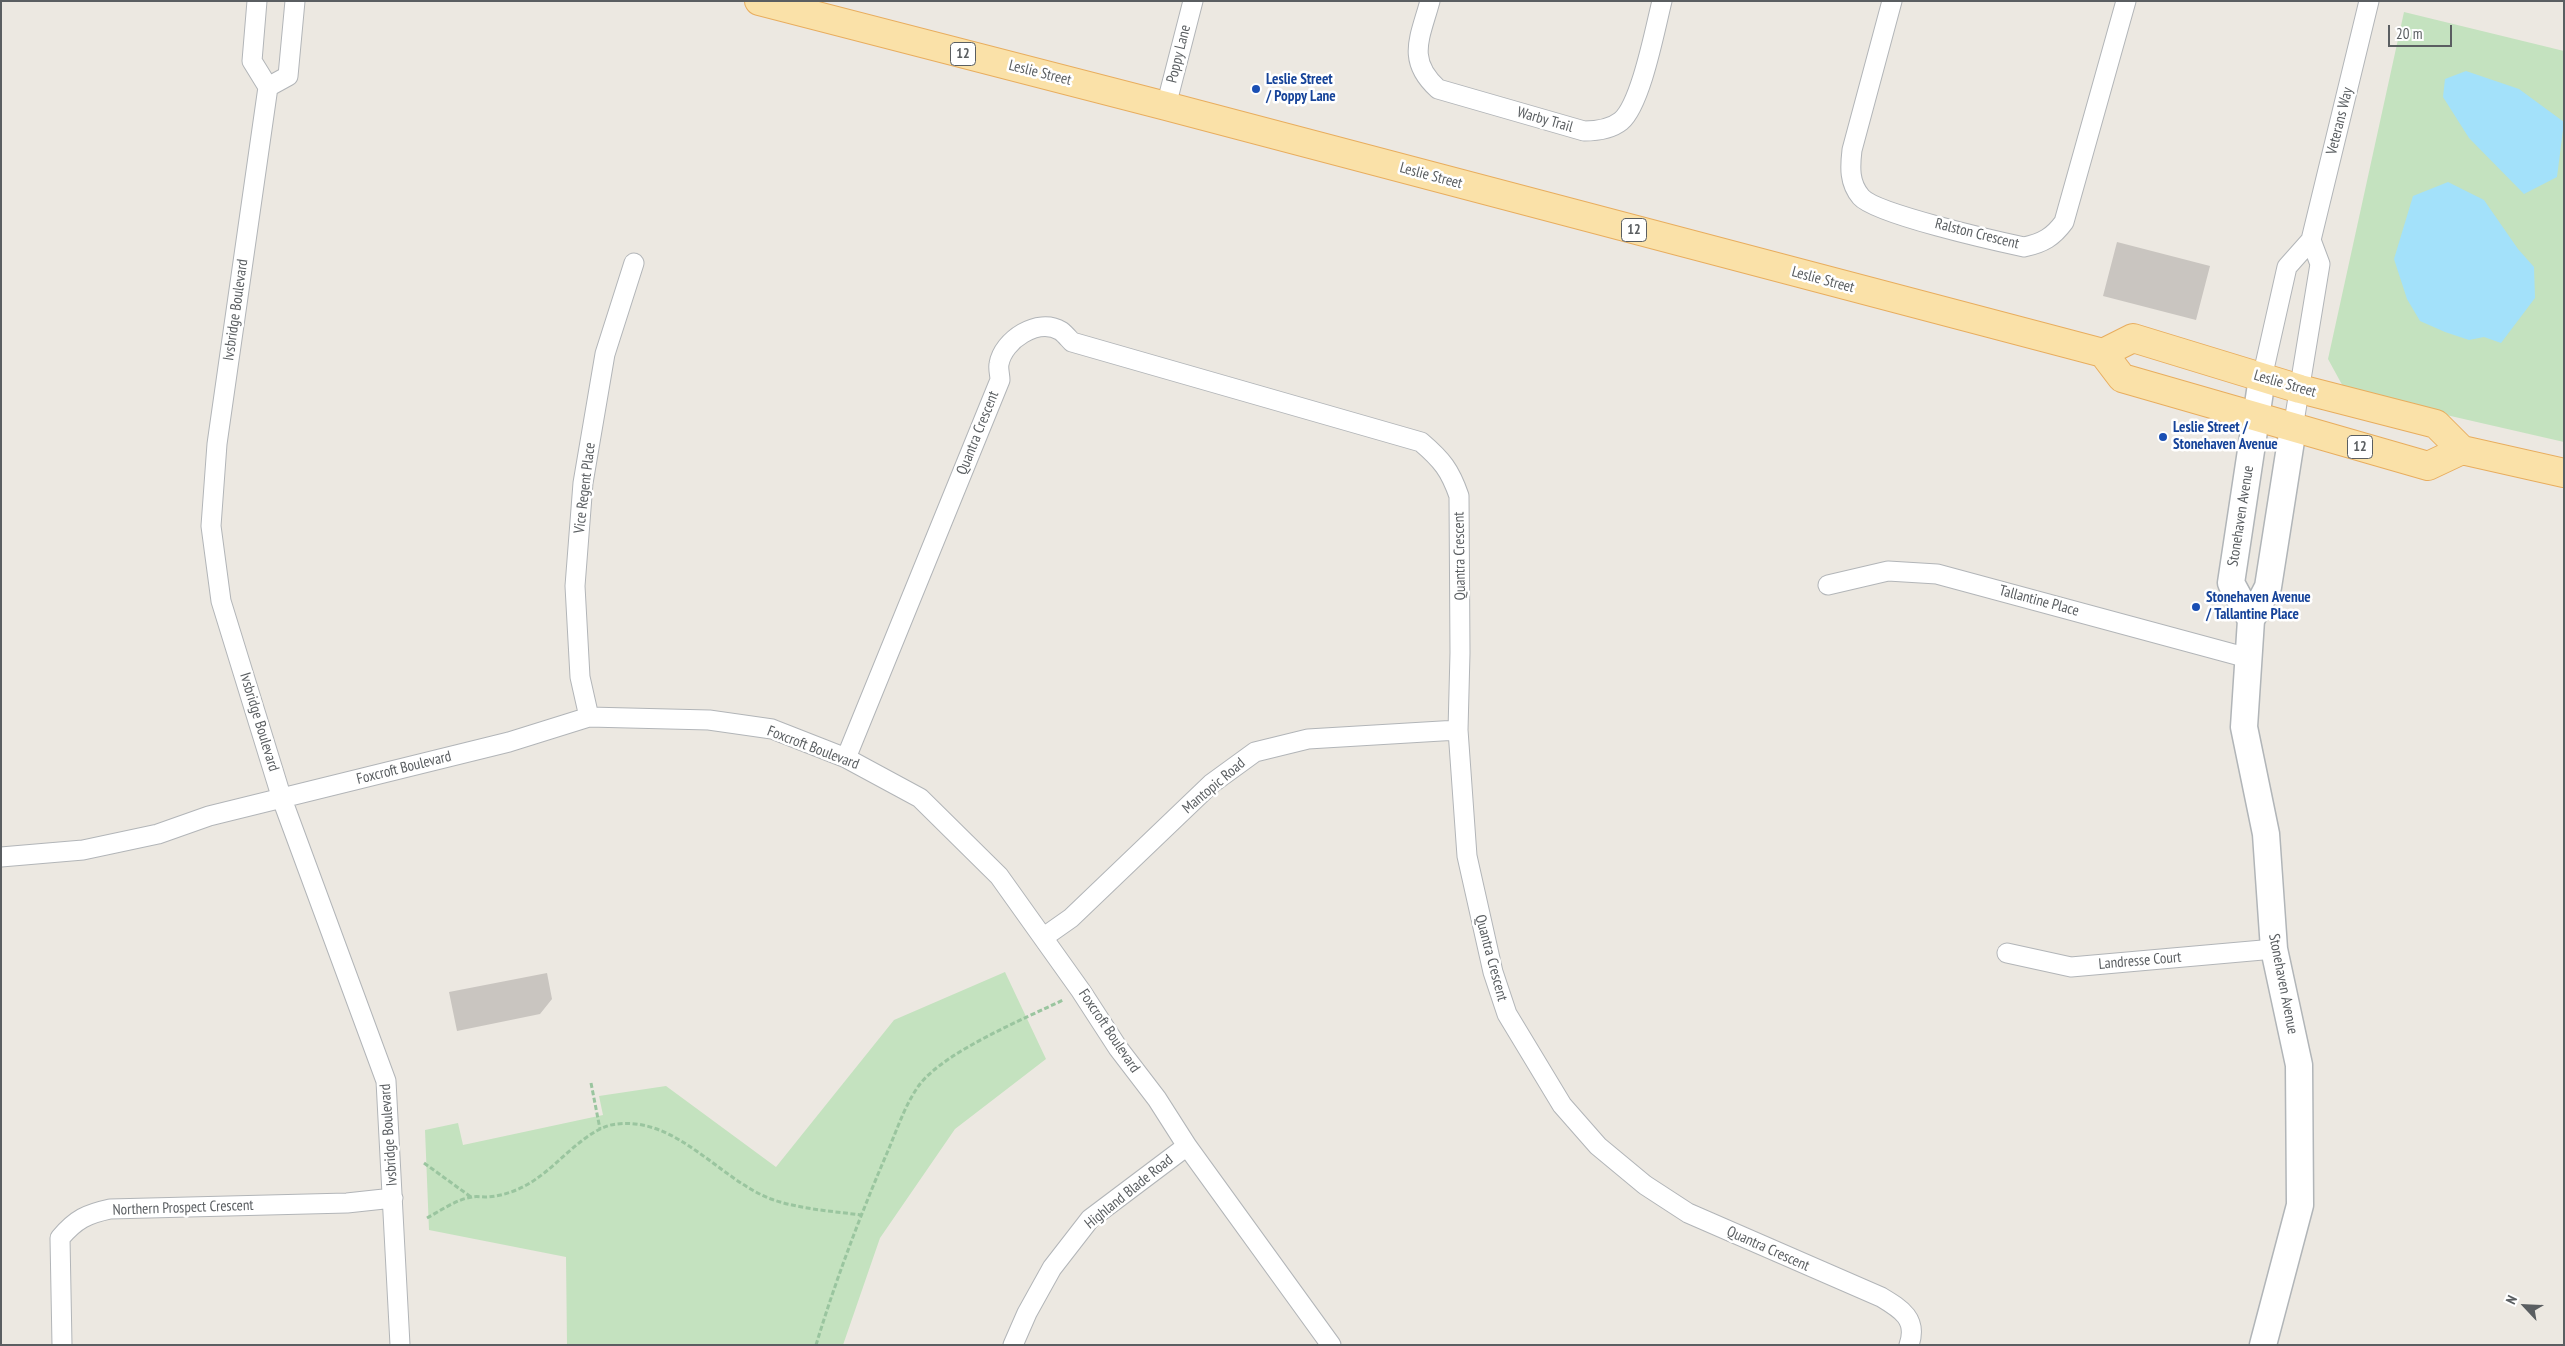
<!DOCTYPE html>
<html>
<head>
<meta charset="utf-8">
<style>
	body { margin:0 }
	#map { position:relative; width:2565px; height:1346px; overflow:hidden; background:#ece8e1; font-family:"PT Sans Narrow",sans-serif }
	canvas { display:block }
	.frame { position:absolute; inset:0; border:2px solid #5a5e61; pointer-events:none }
	.north { position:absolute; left:2500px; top:1281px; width:50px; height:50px; -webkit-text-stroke:4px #fff; paint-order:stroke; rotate:295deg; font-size:14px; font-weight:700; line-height:20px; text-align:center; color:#5a5e61 }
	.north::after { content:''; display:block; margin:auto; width:18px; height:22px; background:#5a5e61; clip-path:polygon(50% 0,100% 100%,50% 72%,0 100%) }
	.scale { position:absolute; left:2388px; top:25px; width:64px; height:22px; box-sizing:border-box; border:2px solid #5a5e61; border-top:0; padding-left:6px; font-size:15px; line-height:18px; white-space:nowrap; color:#5a5e61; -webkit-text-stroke:4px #fff; paint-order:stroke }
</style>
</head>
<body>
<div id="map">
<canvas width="2565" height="1346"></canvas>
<div class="frame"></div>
<div class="north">N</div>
<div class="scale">20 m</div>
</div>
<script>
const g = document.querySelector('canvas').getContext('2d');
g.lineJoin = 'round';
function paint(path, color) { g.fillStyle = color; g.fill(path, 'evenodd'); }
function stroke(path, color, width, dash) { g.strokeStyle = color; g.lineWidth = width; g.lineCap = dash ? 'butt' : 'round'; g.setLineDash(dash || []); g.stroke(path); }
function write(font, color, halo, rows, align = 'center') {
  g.font = font + ' "PT Sans Narrow",sans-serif'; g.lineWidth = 5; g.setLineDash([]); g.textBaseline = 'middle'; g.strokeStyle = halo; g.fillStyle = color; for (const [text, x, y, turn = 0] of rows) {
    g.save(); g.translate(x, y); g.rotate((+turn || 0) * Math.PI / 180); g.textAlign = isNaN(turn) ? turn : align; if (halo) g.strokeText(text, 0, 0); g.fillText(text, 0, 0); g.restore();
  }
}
paint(new Path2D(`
	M2404 12 2564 51V442L2346 392 2328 359Z
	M1005 972 1046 1059 955 1129 880 1238 843 1345H567L566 1257 429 1230 425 1130 458 1123 463 1145 603 1115 599 1096 666 1086 776 1167 894 1020Z`), '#c4e2bf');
paint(new Path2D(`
	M2466 71 2519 89 2564 122 2557 177 2524 194 2469 138 2443 97 2445 79Z
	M2448 182 2484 200 2518 249 2534 267 2535 298 2501 343 2484 337 2469 340 2445 332 2420 321 2407 299 2394 259 2413 196Z`), '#a3e1fa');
paint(new Path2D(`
	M2117 242 2210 266 2196 320 2103 296Z
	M547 973 552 999 540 1014 457 1031 449 992Z`), '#c9c5c0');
const street = new Path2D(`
	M257 1 252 61 268 87 217 444 211 526 221 601 282 799 386 1081 400 1345
	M1430 1C1420 38 1406 60 1438 89L1584 131C1597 131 1611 129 1621 121 1641 104 1655 29 1662 1
	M1892 1 1852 150C1850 167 1849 183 1861 197 1876 214 1996 241 2024 247 2043 243 2053 237 2064 222L2126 1
	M268 87 288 76 295 1
	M1166 106 1193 1
	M2262 378 2287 267 2311 240 2369 1
	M2293 428 2320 264 2311 240
	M1828 585 1888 571 1937 574 2248 658
	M589 717 580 677 575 586 583 483 605 354 634 263
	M846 758 1000 380C1000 375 998 369 999 364 1003 340 1038 317 1061 331 1065 334 1069 339 1072 342L1421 442C1442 460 1450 470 1459 496L1460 653 1458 730 1467 856 1493 972 1507 1014 1562 1105 1598 1146 1645 1185 1688 1213 1881 1297C1901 1309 1918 1319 1909 1345
	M1 857 83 850 158 834 209 816 509 742 589 717 709 720 772 729 846 758 920 798 999 876 1081 991 1118 1048 1157 1099 1187 1146 1331 1345
	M1044 937 1071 918 1211 784 1255 752 1308 739 1458 730
	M2007 953 2071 967 2274 949
	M62 1345 60 1238C76 1219 87 1214 110 1209L347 1203 393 1198
	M1013 1345 1027 1313 1052 1268 1090 1219 1187 1146`);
const secondary = new Path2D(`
	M2251 620 2231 583 2262 378
	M2263 1345 2300 1205 2299 1065 2274 949 2266 834 2244 727 2251 620 2268 587 2293 428`);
const primary = new Path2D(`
	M759 1 1166 106 2103 353 2122 378 2428 466 2462 450
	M2103 353 2133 338 2300 389 2436 424 2462 450 2564 473`);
stroke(street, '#b2b5b8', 21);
stroke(secondary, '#b1b5b8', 29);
stroke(primary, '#e8ad5e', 30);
stroke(new Path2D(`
	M591 1083 600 1129
	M424 1163 471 1197
	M427 1218C440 1211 457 1199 472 1197 476 1196 482 1197 487 1197 504 1196 522 1189 536 1179 559 1164 589 1126 617 1124 677 1117 719 1179 771 1199 799 1209 831 1211 861 1215
	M816 1345C836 1279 860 1216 887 1153 897 1130 905 1104 920 1084 946 1051 1024 1019 1063 1000`), '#9ac59f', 3, [5, 2.5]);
stroke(street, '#fff', 19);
stroke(secondary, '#fff', 26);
stroke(primary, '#fae1a8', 28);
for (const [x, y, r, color] of [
	[1256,89,5,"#1a4fb4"],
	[2163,437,5,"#1a4fb4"],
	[2196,607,5,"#1a4fb4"]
]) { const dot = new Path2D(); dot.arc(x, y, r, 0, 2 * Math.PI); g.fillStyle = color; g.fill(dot); stroke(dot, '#fff', 2); }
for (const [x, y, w] of [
	[963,54,25],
	[1634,230,25],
	[2360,447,25]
]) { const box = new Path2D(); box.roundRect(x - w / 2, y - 11.5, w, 23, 4); g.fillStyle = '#fff'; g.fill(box); stroke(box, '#5a5e61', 1); }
write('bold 14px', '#5a5e61', null, [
	["12",963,54],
	["12",1634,230],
	["12",2360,447]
]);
write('15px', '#5a5e61', '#fff', [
	["Poppy Lane",1179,54,-76],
	["Leslie Street",1040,73,14],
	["Warby Trail",1545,120,16],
	["Veterans Way",2340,121,-76],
	["Leslie Street",1431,176,15],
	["Ralston Crescent",1977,234,14],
	["Leslie Street",1823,280,15],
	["Ivsbridge Boulevard",236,310,-82],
	["Leslie Street",2285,384,16],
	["Quantra Crescent",978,433,-68],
	["Vice Regent Place",585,488,-83],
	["Stonehaven Avenue",2241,516,-81],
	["Quantra Crescent",1460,556,-91],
	["Tallantine Place",2039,601,15],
	["Ivsbridge Boulevard",259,722,73],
	["Foxcroft Boulevard",813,748,21],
	["Foxcroft Boulevard",404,768,-14],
	["Mantopic Road",1214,786,-40],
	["Quantra Crescent",1491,958,75],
	["Landresse Court",2140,961,-5],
	["Stonehaven Avenue",2283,984,79],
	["Foxcroft Boulevard",1109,1031,56],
	["Ivsbridge Boulevard",389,1135,-94],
	["Highland Blade Road",1129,1192,-39],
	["Northern Prospect Crescent",183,1208,-2],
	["Quantra Crescent",1768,1249,24]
]);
write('bold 15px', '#164399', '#fff', [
	["Leslie Street",1266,80],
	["/ Poppy Lane",1266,97],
	["Leslie Street /",2173,428],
	["Stonehaven Avenue",2173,445],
	["Stonehaven Avenue",2206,598],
	["/ Tallantine Place",2206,615]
], 'left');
</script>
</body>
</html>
